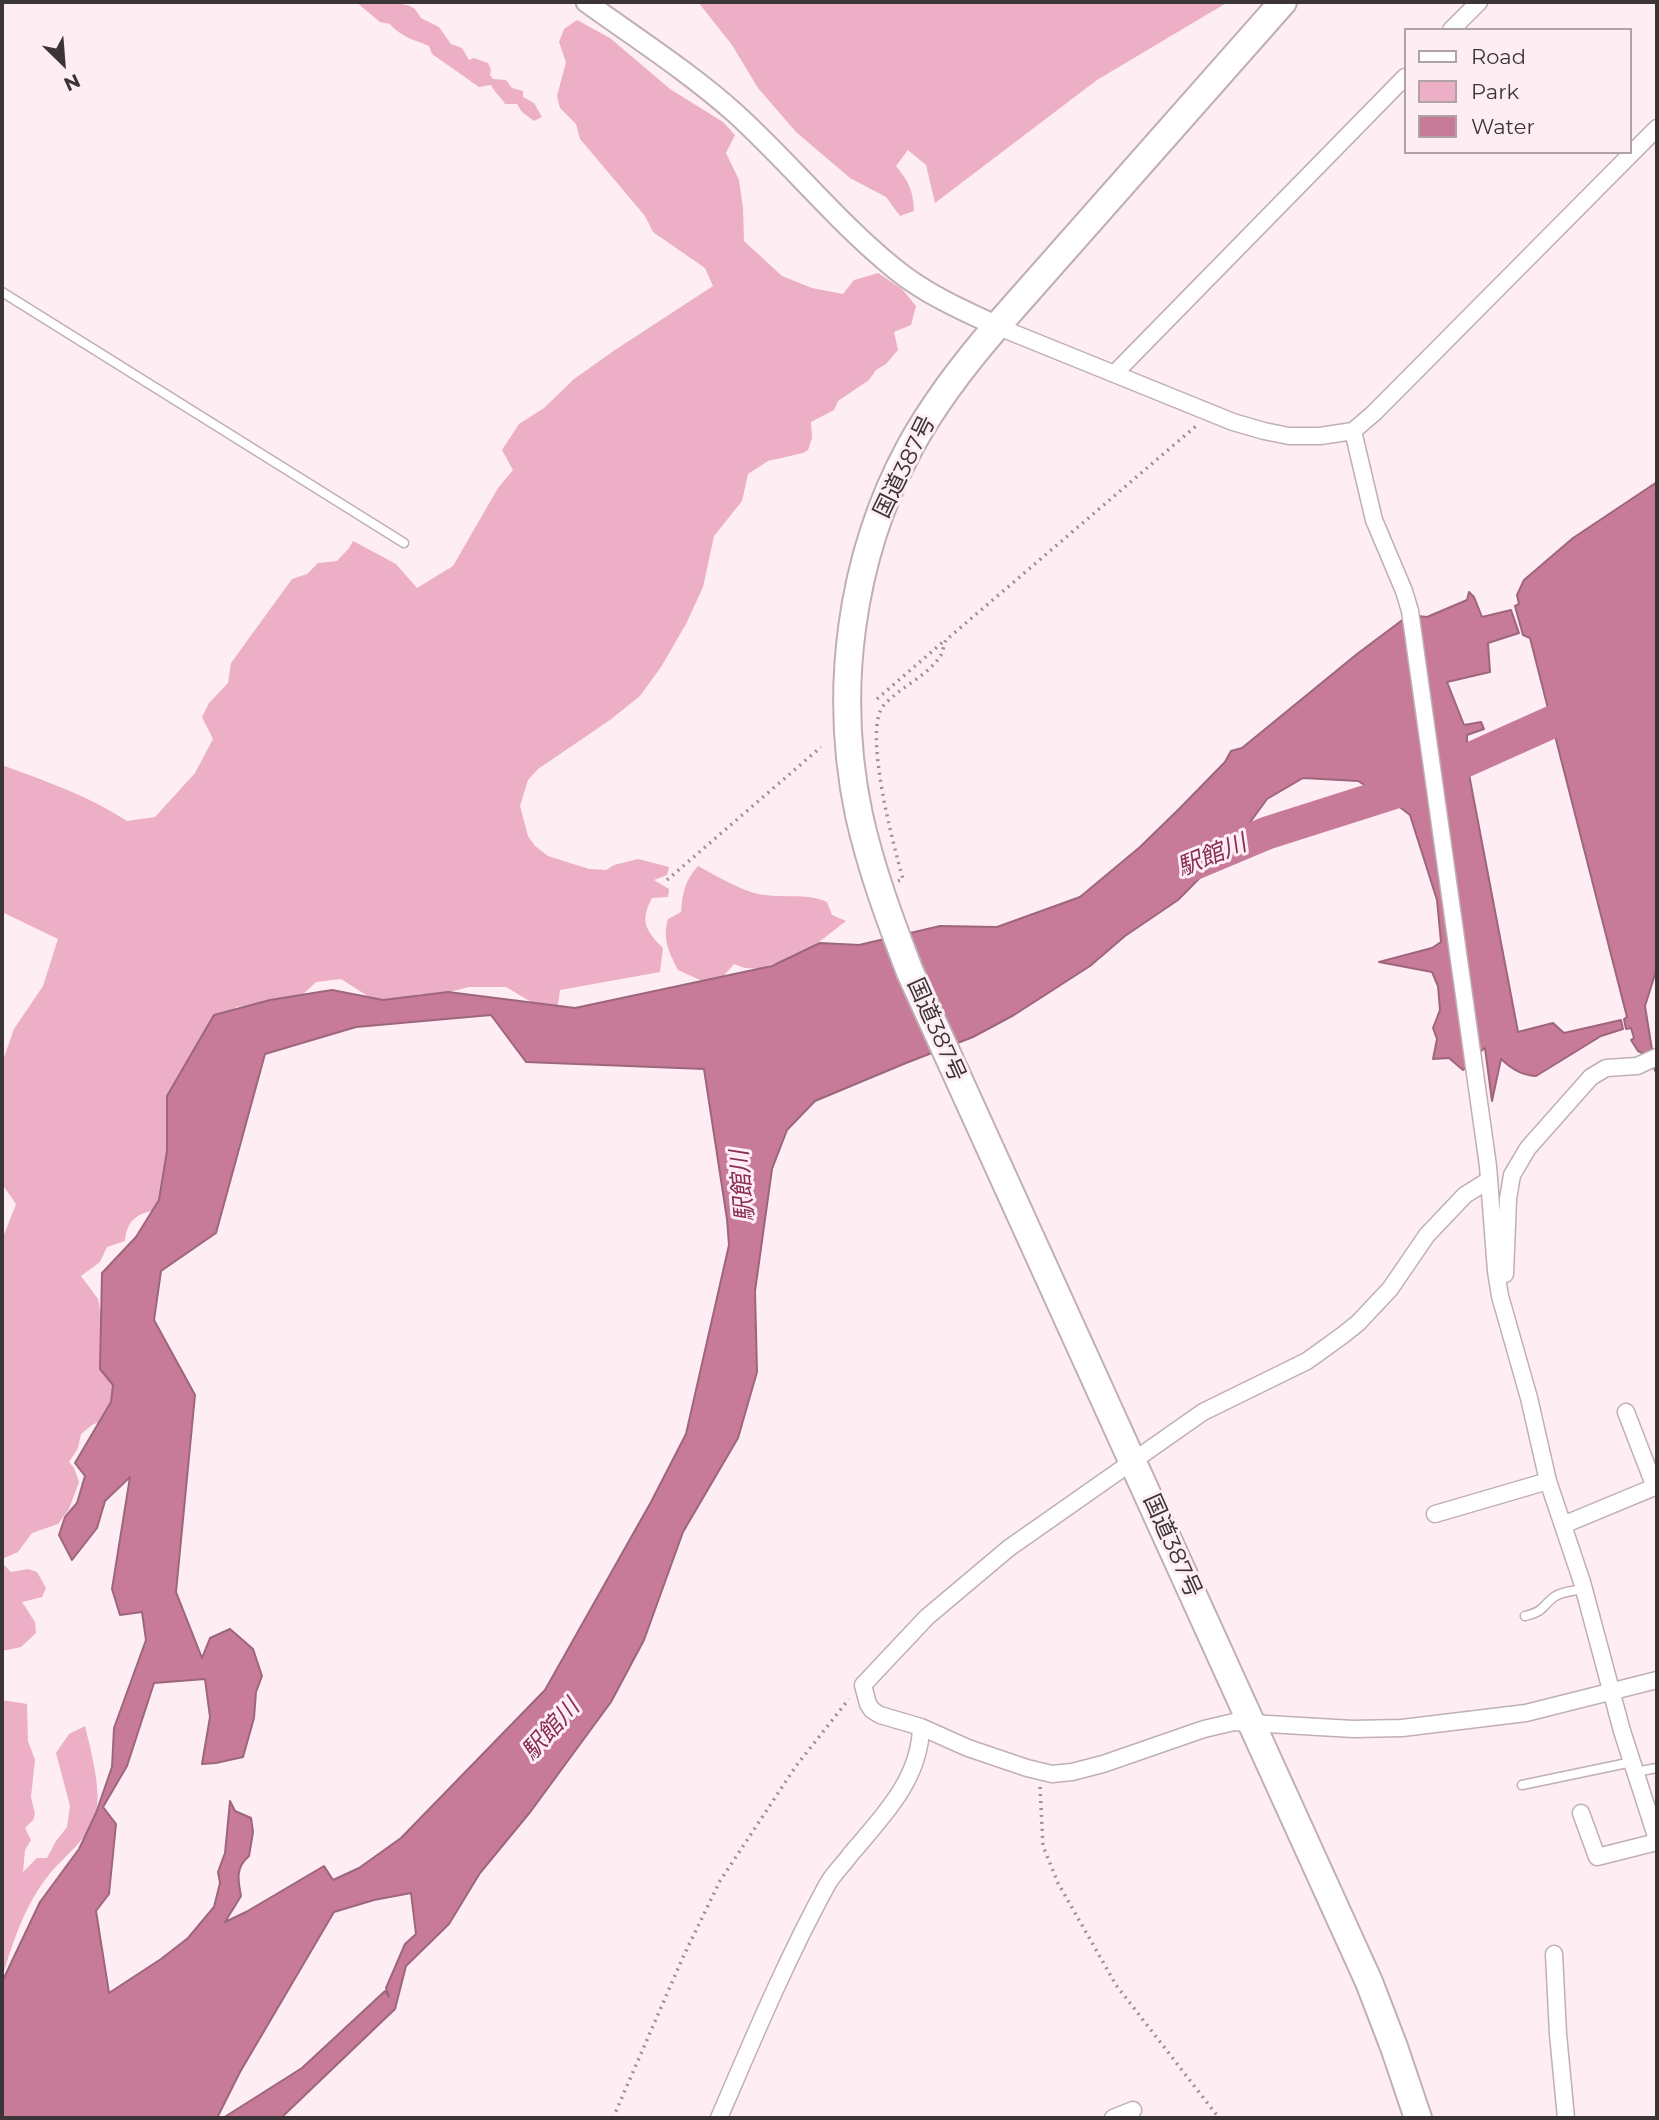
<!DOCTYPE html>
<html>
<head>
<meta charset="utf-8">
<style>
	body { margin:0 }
	#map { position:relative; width:1659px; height:2120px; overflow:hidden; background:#feedf3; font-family:Montserrat,sans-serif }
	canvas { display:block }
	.frame { position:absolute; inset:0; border:4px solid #3b3537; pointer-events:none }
	.legend { position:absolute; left:1404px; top:28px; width:228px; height:126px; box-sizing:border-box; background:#feedf3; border:2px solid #b0a3a8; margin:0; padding:9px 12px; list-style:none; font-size:21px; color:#3b3537 }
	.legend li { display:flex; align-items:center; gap:14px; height:35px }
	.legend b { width:35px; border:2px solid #b0a3a8 }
	.north { position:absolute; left:28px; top:28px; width:70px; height:70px; -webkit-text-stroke:5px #feedf3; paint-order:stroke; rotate:155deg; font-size:19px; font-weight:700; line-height:28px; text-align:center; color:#3b3537 }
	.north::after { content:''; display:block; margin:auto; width:24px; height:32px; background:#3b3537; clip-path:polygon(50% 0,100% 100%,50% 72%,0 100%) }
</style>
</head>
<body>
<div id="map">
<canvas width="1659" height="2120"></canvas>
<div class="frame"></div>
<ul class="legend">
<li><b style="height:9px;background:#fff"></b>Road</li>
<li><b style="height:19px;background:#ecafc5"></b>Park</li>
<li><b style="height:19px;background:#c77b99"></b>Water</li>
</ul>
<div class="north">N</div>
</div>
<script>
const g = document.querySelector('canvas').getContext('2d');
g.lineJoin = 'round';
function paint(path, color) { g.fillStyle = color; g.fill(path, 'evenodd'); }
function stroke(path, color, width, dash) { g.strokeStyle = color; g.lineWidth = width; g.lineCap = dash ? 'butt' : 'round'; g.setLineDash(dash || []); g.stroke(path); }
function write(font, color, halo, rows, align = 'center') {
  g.font = font + ' Montserrat,"Noto Sans JP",sans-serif'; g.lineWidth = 6; g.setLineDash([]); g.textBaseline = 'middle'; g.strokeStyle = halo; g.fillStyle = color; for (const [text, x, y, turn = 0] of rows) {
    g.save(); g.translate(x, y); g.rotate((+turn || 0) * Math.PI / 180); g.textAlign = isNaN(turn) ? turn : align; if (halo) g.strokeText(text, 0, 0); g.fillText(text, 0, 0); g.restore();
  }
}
paint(new Path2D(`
	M356 2H402L404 5H408L415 9 421 18 439 27 451 44 462 48 469 60 474 58 488 63 491 70 490 75 493 79 506 80 512 88 523 91V97L534 103 542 117 534 121 522 112 517 104H505C501 97 495 93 491 85L479 87 432 54 429 46C414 40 401 37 390 24L380 22Z
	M698 2H1228L1097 80 935 203 926 165 908 150 896 166C909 182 913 190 914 211L900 216 886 197 850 178 796 132 758 88 732 45Z
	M577 20 610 38 670 89 723 122 735 135 726 153 739 180 743 208 744 241 782 276 812 288 843 294 854 280 878 273 902 289 916 306 911 325 894 332 898 350 886 364 876 370 869 380 838 401 834 410 811 422 812 438 808 450 803 453 768 461 748 474 742 501 714 536 703 587 686 624 661 667 640 696 610 720 538 769 528 780 520 806 528 836 535 846 548 856 589 869 606 870 614 865 638 859 669 867 667 875 654 880 669 889 668 897 652 898C640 921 645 930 663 948L660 972 560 990 557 1011 533 1003 506 987H469L441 994H420L396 1001 377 1002 341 979 316 982 299 998 236 1007 212 1035 160 1209C139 1213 127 1218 125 1241L107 1247 100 1262 81 1276 98 1299 105 1338 116 1369 112 1416 92 1425 81 1434 78 1448 69 1462 74 1468 79 1482 69 1509 58 1524 32 1533 18 1552 2 1559V1240L16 1204 2 1184V1063L14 1029 43 986 58 939 2 912V765C45 781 87 795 127 821L155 817 195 773 213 739 202 717 209 703 228 683 231 663 292 579 307 574 318 563 337 561 349 548 353 541 396 564 417 588 453 566 498 488 513 470 502 450 519 424 544 408 574 379 615 350 713 286 705 268 653 232 645 216 580 139 576 124 560 108 557 96 566 62 559 42 564 29Z
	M698 866C717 876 744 893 765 895 786 898 807 893 827 902L832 915 846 921 806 952 759 969 745 968 734 964 720 980H700L678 970C669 952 662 939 668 919L681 912C682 894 685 880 698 866Z
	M2 1563 11 1572 28 1569 37 1572 46 1588 42 1597 22 1602 35 1622 36 1633 21 1647 2 1651Z
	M2 1700 27 1704 28 1741 35 1760 31 1797 35 1814 33 1820 25 1828 31 1840 25 1850 23 1872 37 1858H47L56 1841 67 1827 70 1806 56 1753 69 1734 85 1726C90 1747 102 1791 96 1811 87 1843 66 1853 48 1876 25 1905 12 1943 2 1979Z`), '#ecafc5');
const water = new Path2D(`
	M1657 482V968L1645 1006 1653 1056 1646 1058 1644 1054 1638 1051 1631 1040 1634 1038 1631 1028 1626 1029 1624 1019 1627 1017 1530 638 1523 635 1515 606 1519 604 1517 595 1524 580 1573 538Z
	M1469 592 1474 597 1482 617 1511 610 1519 633 1488 643 1490 672 1447 682 1464 725 1481 722 1484 729 1467 735V746L1464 748 1518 1032 1553 1023 1564 1033 1621 1020 1623 1029 1601 1036 1536 1076C1521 1075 1512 1069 1501 1059L1492 1101 1485 1048 1468 1061 1471 1065 1463 1070 1449 1058 1433 1059 1437 1039 1433 1028 1440 1010 1438 986 1432 972 1379 962 1432 948 1441 942 1437 900 1410 815 1397 805 1358 781 1303 778 1267 799 1238 839 1178 900 1125 936 1090 966 1014 1015 973 1037 906 1063 815 1101 787 1130 772 1169 755 1291 757 1372 738 1438 683 1532 644 1640 611 1702 531 1811 480 1873 449 1924 406 1966 395 2009 281 2118H223L302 2068 385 1991 389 1997 386 1988 405 1944 416 1934 411 1893 374 1900 334 1912 240 2072 217 2118H2V1982L40 1902 79 1849 96 1813 112 1767 114 1728 146 1640 142 1612 120 1615 112 1589 130 1477 105 1501 97 1528 72 1560 59 1535 65 1517 77 1503 85 1476 75 1463 111 1402 113 1385 100 1369 102 1273 136 1237 159 1200 167 1151V1096L214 1015 270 1000 332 990 383 1000 448 992 575 1008 772 966 820 943 859 945 940 926 997 927 1080 897 1140 847 1179 809 1225 762 1231 751 1242 748 1357 654 1409 615 1427 617 1467 600ZM491 1015 526 1062 704 1069 727 1219 729 1245 686 1434 651 1502 545 1690 401 1838 359 1868 333 1880 324 1866 246 1912 225 1922 241 1896C238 1880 235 1868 249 1856L253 1832 251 1818 235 1811 230 1801 225 1853 218 1872 220 1883 214 1907 188 1938 161 1959 109 1993 96 1911 109 1894 116 1824 103 1807 127 1766 154 1683 205 1679 210 1717 202 1764 216 1763 243 1757 254 1718 256 1692 262 1676 253 1649 230 1629 210 1638 202 1658 176 1592 195 1395 154 1320 161 1271 216 1233 265 1054 356 1027Z`);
paint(water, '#c77b99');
stroke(water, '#9d667c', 2);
stroke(new Path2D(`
	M1652 1060 1657 1071`), '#9d667c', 5);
stroke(new Path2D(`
	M1186 867 1267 833 1396 792 1639 683 1657 669`), '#c77b99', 33);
const service = new Path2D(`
	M2 292 404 543
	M1525 1616C1545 1611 1541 1607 1554 1597 1562 1591 1574 1591 1584 1589
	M1635 1772 1657 1768
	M1522 1785 1632 1762`);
const minor = new Path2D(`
	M1451 30 1479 2
	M1001 328 1233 422 1264 431 1289 436H1320L1353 431 1374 413 1657 128
	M1114 374 1405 77
	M1353 431 1374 520 1404 591 1410 611 1488 1166 1496 1271 1500 1296 1529 1398 1548 1481 1582 1582 1622 1731 1657 1839
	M1489 1180 1465 1195 1427 1235 1390 1289 1358 1323 1343 1335 1307 1361 1203 1412 1009 1548 927 1617 863 1685 868 1704 872 1710 880 1715 921 1727 968 1748 1027 1768 1052 1774 1072 1772 1103 1764 1204 1729 1234 1722 1353 1729 1402 1728 1526 1713 1657 1680
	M1505 1274 1508 1199 1512 1175 1528 1148 1591 1077 1606 1068 1637 1066 1657 1057
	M1626 1412 1655 1487
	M1435 1514 1548 1481
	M1563 1525 1657 1486
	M1581 1813 1597 1857 1657 1842
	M1554 1954 1558 2034 1566 2118
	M719 2118C753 2039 786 1960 827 1885 833 1874 843 1865 850 1855 882 1817 920 1780 921 1727
	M1113 2118 1133 2110`);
const tertiary = new Path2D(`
	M586 2C636 38 689 72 735 113 790 163 837 222 895 269 927 295 964 311 1001 328`);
const trunk = new Path2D(`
	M1283 2 997 326C964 364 934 403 910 447 850 558 833 692 859 815 871 869 890 920 910 972L1369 1982 1394 2047 1418 2118`);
stroke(service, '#c0afb5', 11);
stroke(minor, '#c0afb5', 19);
stroke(tertiary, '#c0afb5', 23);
stroke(trunk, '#c0afb5', 30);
stroke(new Path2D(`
	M877 699 944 641
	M667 880 821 747
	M898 881 903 879C894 847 862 729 884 705 900 687 928 676 941 655 943 651 944 644 946 640L1196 426
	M1040 1787 1043 1846 1058 1883 1116 1985 1219 2118
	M613 2118 683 1957 720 1881 796 1766 849 1699
	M904 2118 905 2117`), '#9c9094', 3.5, [2, 5]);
stroke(service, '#fff', 8);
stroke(minor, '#fff', 16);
stroke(tertiary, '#fff', 19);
stroke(trunk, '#fff', 26);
write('23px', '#3b3537', '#feedf3', [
	["国道387号",905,467,-64],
	["国道387号",936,1030,66],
	["国道387号",1172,1546,66]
]);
write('italic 24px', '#882d57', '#feedf3', [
	["駅館川",1212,856,-22],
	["駅館川",743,1186,-95],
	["駅館川",551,1730,-48]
]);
</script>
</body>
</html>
